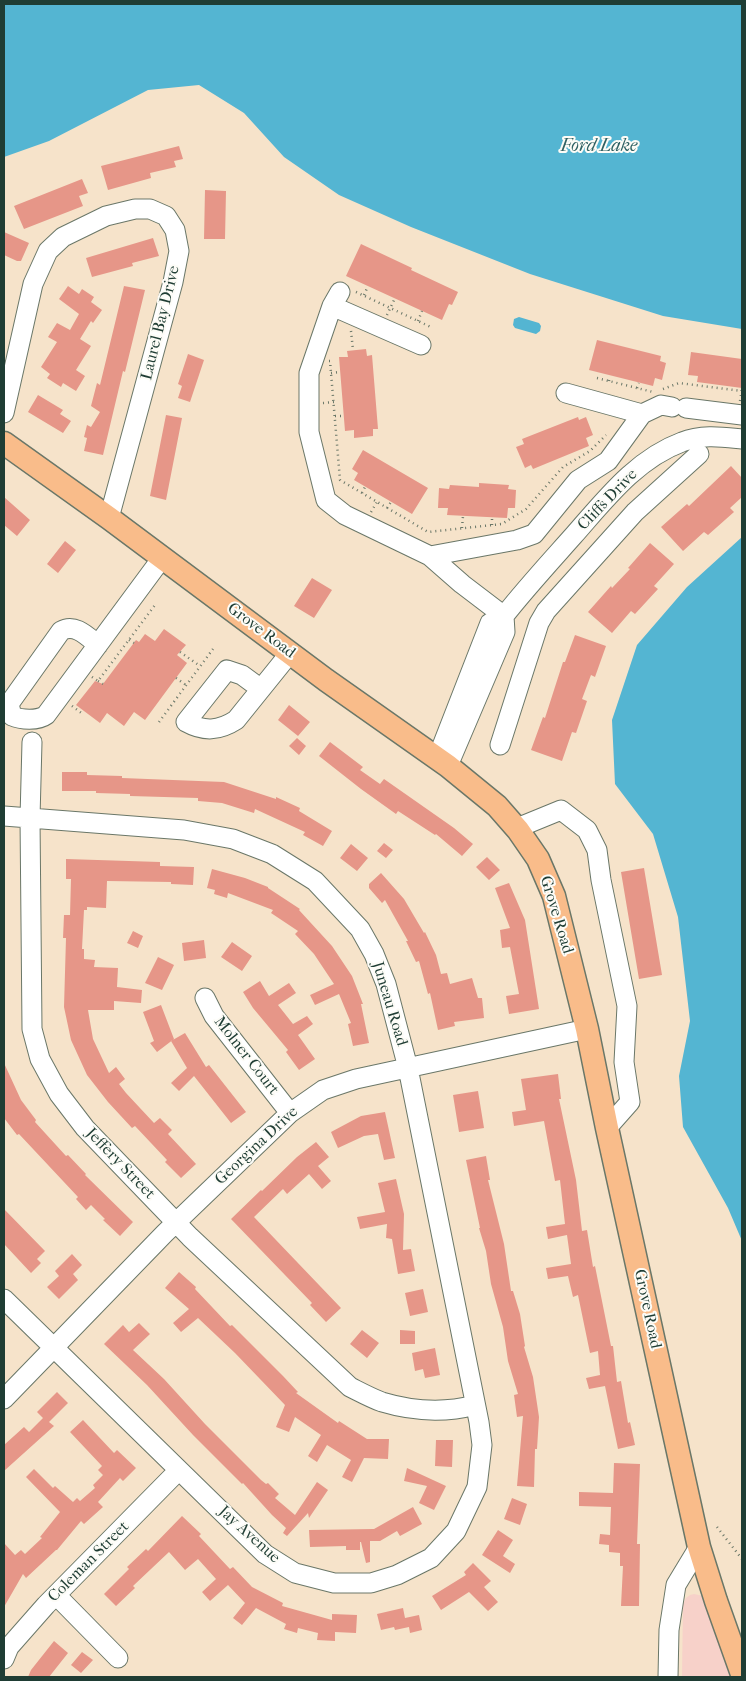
<!DOCTYPE html>
<html>
<head>
<meta charset="utf-8">
<style>
	body { margin:0 }
	#map { position:relative; width:746px; height:1681px; overflow:hidden; background:#f6e3ca; font-family:"IM FELL French Canon",serif }
	canvas { display:block }
	.frame { position:absolute; inset:0; border:5px solid #1f3d34; pointer-events:none }
</style>
</head>
<body>
<div id="map">
<canvas width="746" height="1681"></canvas>
<div class="frame"></div>
</div>
<script>
const g = document.querySelector('canvas').getContext('2d');
g.lineJoin = 'round';
function paint(path, color) { g.fillStyle = color; g.fill(path, 'evenodd'); }
function stroke(path, color, width, dash) { g.strokeStyle = color; g.lineWidth = width; g.lineCap = dash ? 'butt' : 'round'; g.setLineDash(dash || []); g.stroke(path); }
function write(font, color, halo, rows, align = 'center') {
  g.font = font + ' "IM FELL French Canon",serif'; g.lineWidth = 4; g.setLineDash([]); g.textBaseline = 'middle'; g.strokeStyle = halo; g.fillStyle = color; for (const [text, x, y, turn = 0] of rows) {
    g.save(); g.translate(x, y); g.rotate((+turn || 0) * Math.PI / 180); g.textAlign = isNaN(turn) ? turn : align; if (halo) g.strokeText(text, 0, 0); g.fillText(text, 0, 0); g.restore();
  }
}
paint(new Path2D(`
	M694 1594 703 1596 735 1677H682L683 1604 686 1598 690 1595Z`), '#f7d1c9');
paint(new Path2D(`
	M4 4H742V329L663 316 530 274 411 227 339 195 284 157 244 113 199 85 148 90 49 141 4 157Z
	M519 317 539 323 541 326 540 331 536 334 515 328 513 325 514 319Z
	M742 537V1241L728 1208 683 1127 679 1076 690 1021 678 917 653 834 615 784 612 720 637 645 687 587Z`), '#54b5d2');
paint(new Path2D(`
	M179 146 183 159 174 161 176 167 150 173 151 178 108 190 101 166Z
	M82 179 88 193 79 196 83 206 24 229 14 206Z
	M205 190 226 191 225 239H204Z
	M4 232 29 243 21 261H17L4 255Z
	M153 238 159 256 132 263 133 266 92 277 86 258Z
	M361 244 412 268 411 270 458 292 452 305 449 304 442 320 346 276Z
	M68 286 79 294 82 289 94 297 91 302 102 310 93 323 91 321 80 339 91 346 76 370 85 376 76 391 63 383 61 387 47 378 50 374 41 367 57 342 48 337 57 323 70 330 79 314 59 299Z
	M124 286 145 290 125 372 123 371 103 455 84 451 87 438 84 437 87 425 91 427 100 412 91 406 97 383 100 385Z
	M597 340 661 356 660 361 666 363 662 380 655 378 653 386 589 370Z
	M366 349 367 356 372 355 378 429H373V436L354 438V430L345 431 339 357H348L347 351Z
	M691 352 742 359V388L697 382 698 376 688 375Z
	M188 354 204 360 190 402 178 398 182 386 178 384Z
	M38 395 63 410 60 414 71 421 63 433 28 412Z
	M166 415 182 418 166 500 150 496Z
	M578 417 579 420 586 417 593 435 586 438 589 446 533 469 531 465 525 468 516 447 524 444 522 439Z
	M363 450 428 488 412 514 354 480 358 473 352 469Z
	M731 466 742 478V497L730 508 734 512 708 535 704 532 683 551 661 527 687 504 689 506Z
	M479 483 509 485 508 489 516 490 515 508H508L507 518 447 515 448 508H438L439 488 449 489 450 485 479 487Z
	M4 497 30 520 17 536 4 525Z
	M65 541 76 550 58 573 47 564Z
	M650 543 674 564 654 586 658 589 635 614 631 611 612 633 588 612 611 586 612 588 630 569 628 568Z
	M312 578 332 590 314 618 294 606Z
	M164 629 186 645 177 655 187 663 145 720 134 712 124 726 107 713 100 723 76 705 95 681 103 684 136 640 139 642 145 634 155 641Z
	M575 635 606 646 595 677 591 675 582 699 587 701 576 733 572 732 562 761 531 750 543 717 545 718 563 662H565Z
	M289 705 310 722 298 736 278 720Z
	M297 738 306 746 299 755 289 746Z
	M330 742 363 767 360 770 380 784 384 779 454 828 473 844 462 856 436 834 435 835 398 811 396 814 361 789 319 756Z
	M62 772H87V775L122 776V778L224 782 276 799V797L300 808 299 811 332 831 323 846 303 835 305 832 255 809 254 813 222 803 198 801V798L130 796V794L96 793V791H62Z
	M384 843 393 850 386 858 377 851Z
	M351 844 368 858 357 871 340 858Z
	M487 857 500 870 489 880 476 867Z
	M66 859 160 862V866L194 867 193 885 171 884V882L107 881 106 908 87 907V910H84L82 949H84V959L95 960 94 967 118 968 117 987 142 990 141 1003 114 1001V1010H88L93 1039 109 1073 116 1067 125 1079 119 1084 126 1093 154 1123 160 1118 172 1130 168 1134 196 1164 181 1178 165 1162 167 1160 135 1126 132 1128 108 1102 87 1075 71 1040 64 1007 66 938H63L64 915H70L71 879H66Z
	M644 868 662 975 639 979 621 872Z
	M212 869 245 878 268 887V888L300 909 299 910 332 946 352 976 363 1004H361L369 1043 353 1046 348 1024 351 1023 339 994 315 1005 310 995 334 984 314 954 295 934 298 931 271 913 273 910 228 893 227 898 214 894 215 890 207 888Z
	M381 873 404 899 424 933 425 932 436 955 441 974 447 973 450 984 472 978 478 998H482L484 1018 454 1022 455 1026 438 1030 430 993 428 994 419 961 416 962 406 941H408L385 900 382 903 369 888V884Z
	M509 883 525 920 539 1009 509 1014 506 996 519 994 510 947 502 948 500 930 510 928 495 888Z
	M133 931 143 936 138 948 127 943Z
	M204 940 206 958 184 961 182 943Z
	M232 942 252 956 242 971 221 957Z
	M158 957 174 965 162 990 145 983Z
	M260 981 269 996 289 983 296 993 278 1005 293 1024 307 1016 313 1024 298 1035 315 1059 299 1070 286 1052 288 1050 253 1008 243 992Z
	M161 1005 174 1039 157 1052 150 1043 154 1041 143 1012Z
	M185 1033 206 1067 209 1065 246 1112 231 1123 194 1076 179 1091 171 1083 187 1068 171 1041Z
	M4 1063 21 1100 36 1120 35 1122 66 1156 68 1155 86 1174 85 1175 133 1222 120 1236 103 1220 105 1219 91 1205 86 1210 76 1199 78 1197 19 1134 17 1135 4 1118Z
	M558 1074 561 1099H559L576 1180 582 1231 587 1230 593 1267 595 1266 611 1346H613L617 1382 621 1381 628 1423 630 1422 635 1445 618 1449 605 1386 589 1389 586 1378 600 1375 598 1351 590 1353 578 1295 573 1297 568 1276 548 1279 546 1268 571 1264 567 1235 548 1239 546 1227 565 1224 560 1180 555 1181 544 1121 514 1126 512 1112 526 1110 521 1079Z
	M478 1091 484 1128 459 1132 453 1095Z
	M385 1112 395 1158 384 1160 378 1134 364 1136 338 1148 331 1132 361 1116Z
	M316 1142 329 1157 318 1166 331 1181 322 1189 309 1174 287 1194 283 1189 254 1217 341 1308 326 1322 310 1305 312 1303 231 1219 261 1190 262 1191 297 1157Z
	M486 1156 490 1180H488L504 1244 511 1291H513L520 1314 525 1346 524 1347 533 1377 539 1417 537 1449H535L534 1487 517 1486 523 1416 517 1417 514 1395 518 1394 508 1361 503 1327 491 1284 486 1251 479 1228H480L466 1160Z
	M396 1179 404 1214 403 1250 411 1249 415 1271 398 1274 392 1239 386 1238 387 1224 360 1229 357 1217 385 1212 378 1183Z
	M4 1209 45 1251 37 1259 41 1263 31 1273 4 1244Z
	M72 1254 82 1265 73 1274 78 1280 59 1299 47 1287 59 1276 55 1271Z
	M179 1272 196 1287 195 1289 230 1326 232 1325 283 1376 298 1392 296 1393 338 1423 339 1421 367 1439H389L388 1459 364 1458 352 1482 342 1477 351 1460 327 1445 317 1462 308 1456 321 1435 295 1417 289 1432 276 1427 285 1405 235 1353 198 1318 181 1332 173 1323 189 1309 165 1288Z
	M423 1289 428 1312 410 1316 405 1293Z
	M139 1323 150 1334 133 1350 164 1379 205 1424 261 1480 266 1484 268 1483 279 1494 275 1498 295 1515 317 1482 328 1490 309 1518 308 1513 287 1536 283 1533 286 1528 272 1515 243 1483 242 1484 193 1435 147 1385 104 1344 123 1325 129 1332Z
	M362 1330 379 1343 367 1358 350 1344Z
	M400 1330 415 1331V1344H400Z
	M435 1348 440 1375 425 1378 423 1369 415 1371 412 1353Z
	M57 1392 68 1403 49 1422 54 1426 4 1471V1445L24 1427 29 1432 43 1418 37 1412Z
	M83 1420 114 1453 117 1450 136 1468 123 1481 120 1478 98 1502 103 1507 84 1524 81 1521 57 1550H56L26 1578 23 1574 4 1607V1543L15 1555 21 1550 25 1554 42 1538 40 1537 60 1512 26 1477 34 1469 53 1488 55 1486 73 1502 77 1498 80 1501 95 1488 93 1485 103 1475 98 1470 102 1466 70 1432Z
	M436 1440H453L452 1467 435 1466Z
	M614 1463 640 1464 637 1544H640L639 1606H621L623 1566H620V1553L609 1552V1545L599 1544 600 1534 610 1535 611 1507 579 1506V1492L613 1493Z
	M407 1468 446 1486 434 1510 419 1503 427 1486 404 1481Z
	M512 1498 527 1504 520 1525 504 1519Z
	M413 1507 422 1524 400 1536 397 1531 380 1541H370V1562L366 1563 361 1542H360V1550H346V1546L310 1547 309 1530 374 1529Z
	M182 1516 201 1534 199 1536 230 1569 233 1567 252 1587 283 1603 282 1606 332 1620V1614L357 1615 356 1633 335 1632V1641L317 1640 318 1633 298 1628 297 1633 284 1629 286 1624 256 1608 242 1625 233 1618 245 1603 228 1585 210 1601 202 1592 216 1579 198 1559 185 1570 169 1552 133 1586 135 1588 116 1606 104 1594 129 1569 127 1567 146 1549 148 1551Z
	M498 1530 513 1540 503 1556 515 1564 510 1573 482 1555Z
	M473 1563 491 1581 484 1587 498 1602 488 1611 469 1592 441 1610 432 1596 466 1575 464 1572Z
	M403 1608 405 1618 419 1615 422 1630 410 1633 409 1627 395 1630 394 1627 381 1630 377 1614Z
	M54 1641 68 1653 49 1677H28L31 1670Z
	M82 1652 93 1660 81 1673 71 1665Z`), '#e69688');
const minor = new Path2D(`
	M340 292 332 306 309 373V432L326 500 345 515 430 556 462 584 504 616
	M332 306 421 345
	M566 393 642 414 661 405 672 407
	M686 408 742 415
	M4 413 33 284 48 251 63 237 106 216 135 209H150L166 216 175 230 179 251 173 282 109 518
	M430 556 517 540 534 534 578 480 608 461 642 414
	M98 645C87 636 75 623 61 631L9 704 12 716C21 720 38 721 46 715L162 558
	M261 689 242 675 227 670 186 722C204 732 219 731 236 720L290 653
	M32 742 30 818 32 1029 40 1059 59 1094 85 1128 190 1237 350 1387C360 1392 371 1398 382 1402 412 1411 445 1413 475 1405
	M500 745 539 623 546 611 635 512 699 454
	M437 759 490 623 504 616C526 588 550 562 574 535 605 500 636 459 682 442 702 434 722 437 742 439
	M450 761 505 632 504 616
	M4 816 184 830 233 839 272 854 315 881 360 929 374 954 386 984 408 1068 479 1422 482 1445 477 1487 456 1531 431 1558 397 1575 371 1583H334L295 1573 265 1554 4 1299
	M517 828 561 810 587 830 597 850 601 880 627 1006 624 1062 630 1102 607 1128
	M205 998 214 1016 290 1113
	M4 1399 165 1233 290 1113 323 1090 356 1079 587 1029
	M56 1595 118 1658
	M4 1659 9 1647 46 1605 179 1470
	M668 1677 669 1630 676 1585 699 1547`);
const major = new Path2D(`
	M4 443 109 518 326 680 448 766 497 806 518 830 538 859 554 896 587 1029 607 1128 699 1547 716 1601 742 1674`);
stroke(minor, '#6a7768', 21);
stroke(major, '#6a7768', 25);
stroke(new Path2D(`
	M356 292 433 328
	M364 295 368 286
	M387 315 395 298
	M418 321 422 311
	M351 331 353 350
	M329 361H330L340 480 428 532 502 524 526 509 563 467 590 451 606 435
	M331 373 340 372
	M597 378 653 392
	M609 381 610 376
	M637 388 639 383
	M663 389 679 383 742 391
	M740 401 742 388
	M323 403 334 402
	M335 416H344
	M362 493 365 487
	M387 508 391 502
	M371 512 377 502
	M492 525V517
	M462 528 463 516
	M129 640 134 643
	M180 652 200 666
	M92 677 98 681 155 605
	M176 678 186 685
	M98 681 103 684
	M72 706 84 715
	M159 722 213 649
	M717 1527 742 1559`), '#6a7768', 2.5, [1, 4]);
stroke(minor, '#fff', 19);
stroke(major, '#f9bc8a', 22);
write('16px', '#1f3d34', '#fdfcf7', [
	["Laurel Bay Drive",161,323,-76],
	["Cliffs Drive",608,500,-46],
	["Grove Road",261,631,37],
	["Grove Road",556,915,73],
	["Juneau Road",389,1004,73],
	["Molner Court",246,1056,52],
	["Georgina Drive",257,1146,-43],
	["Jeffery Street",120,1164,46],
	["Grove Road",647,1309,78],
	["Jay Avenue",249,1535,42],
	["Coleman Street",89,1562,-45]
]);
write('italic 18px', '#2f6163', '#fdfcf7', [
	["Ford Lake",599,147]
]);
</script>
</body>
</html>
